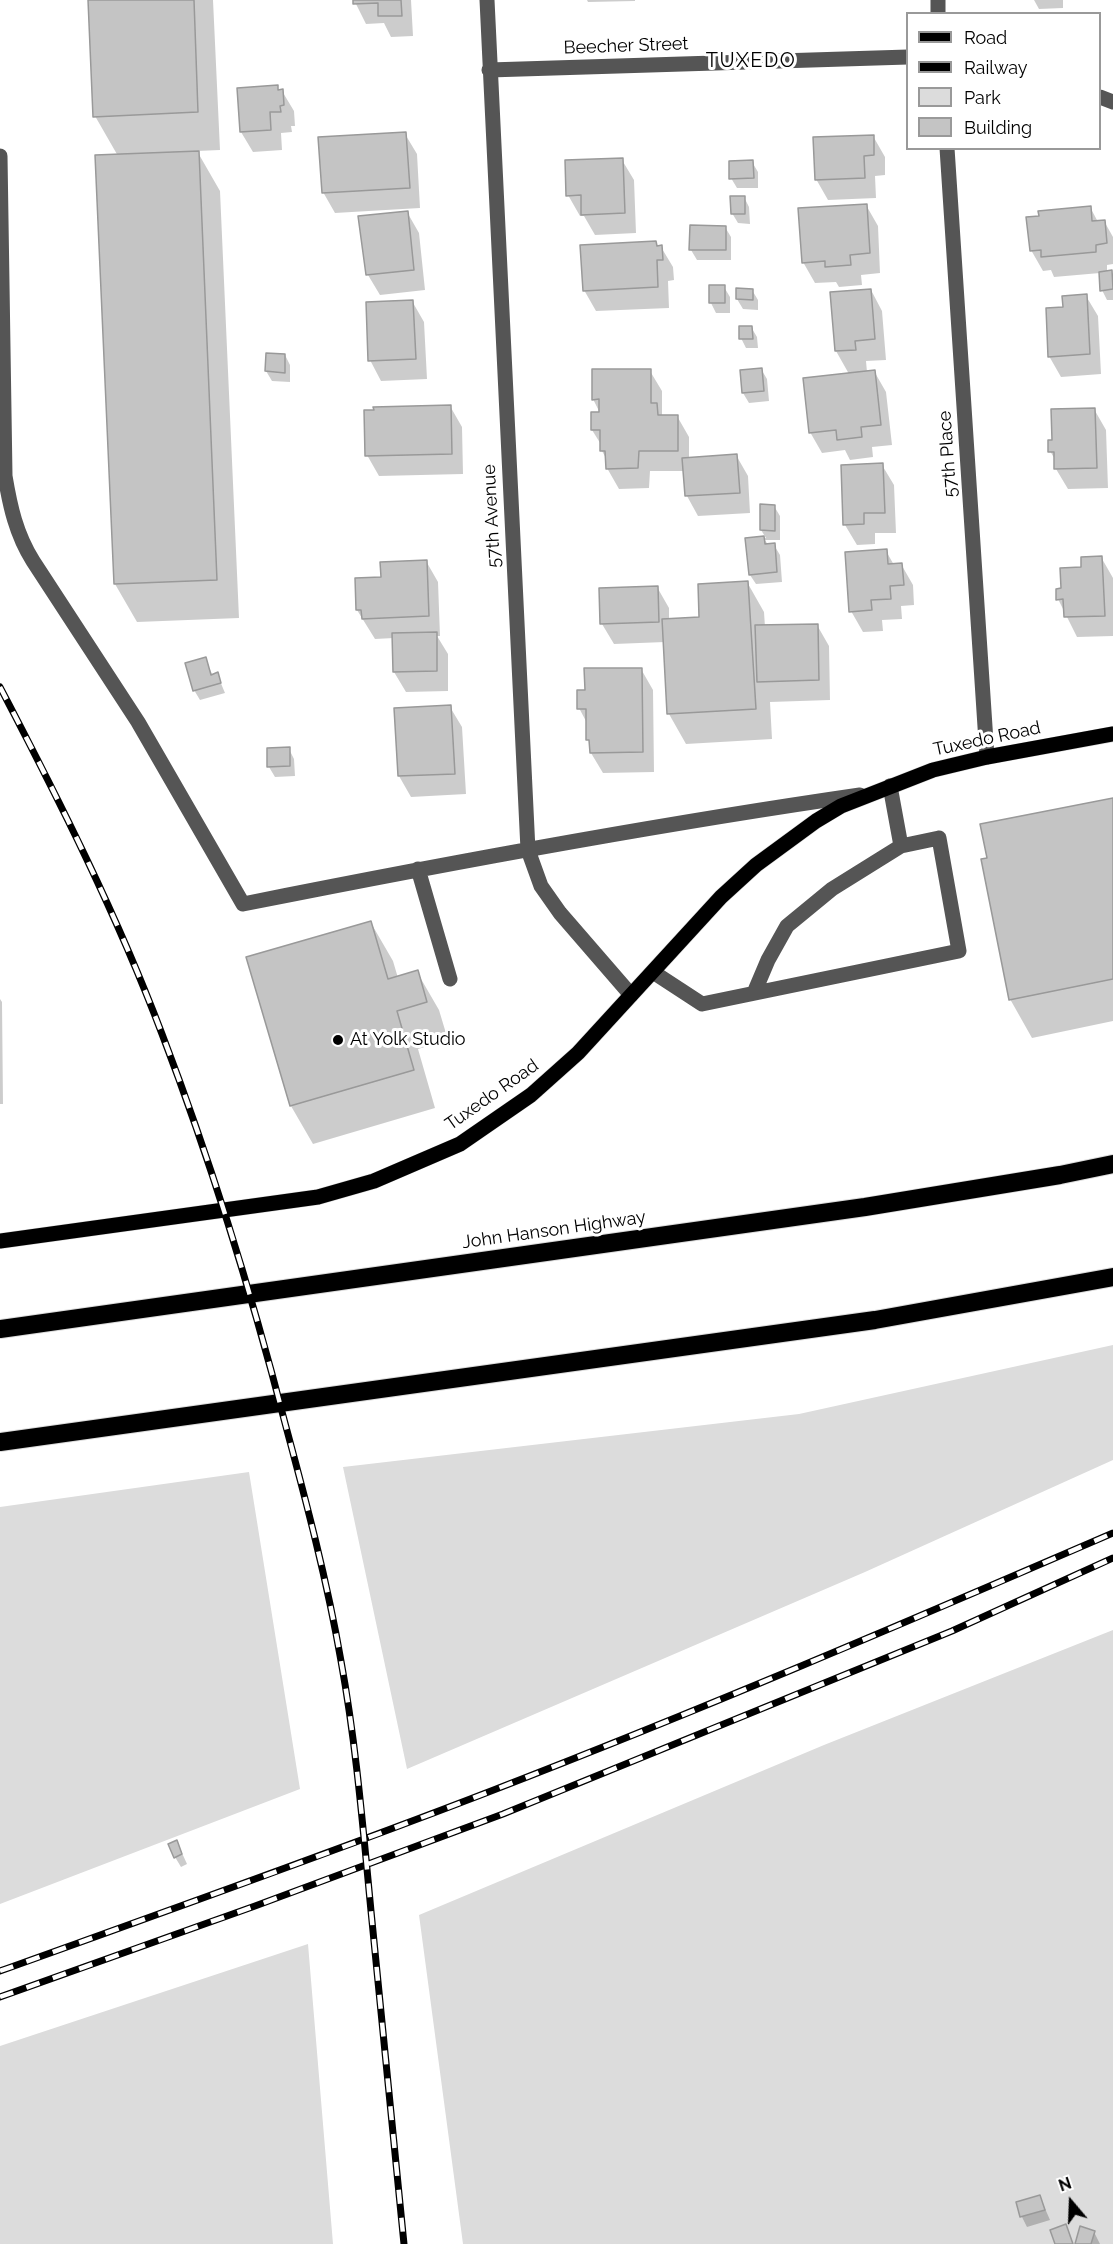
<!DOCTYPE html>
<html>
<head>
<meta charset="utf-8">
<style>
	body { margin:0 }
	#map { position:relative; width:1113px; height:2244px; overflow:hidden; background:#fff; font-family:Raleway,sans-serif }
	canvas { display:block }
	.legend { position:absolute; left:906px; top:12px; width:195px; height:138px; box-sizing:border-box; background:#fff; border:2px solid #999; margin:0; padding:8px 10px; list-style:none; font-size:18px; color:#000 }
	.legend li { display:flex; align-items:center; gap:12px; height:30px }
	.legend b { width:30px; border:2px solid #999 }
	.north { position:absolute; left:1041px; top:2172px; width:60px; height:60px; -webkit-text-stroke:4px #fff; paint-order:stroke; rotate:341deg; font-size:16px; font-weight:700; line-height:24px; text-align:center; color:#000 }
	.north::after { content:''; display:block; margin:auto; width:21px; height:27px; background:#000; clip-path:polygon(50% 0,100% 100%,50% 72%,0 100%) }
</style>
</head>
<body>
<div id="map">
<canvas width="1113" height="2244"></canvas>
<ul class="legend">
<li><b style="height:8px;background:#000"></b>Road</li>
<li><b style="height:8px;background:#000"></b>Railway</li>
<li><b style="height:16px;background:#dcdcdc"></b>Park</li>
<li><b style="height:16px;background:#c4c4c4"></b>Building</li>
</ul>
<div class="north">N</div>
</div>
<script>
const g = document.querySelector('canvas').getContext('2d');
g.lineJoin = 'round';
function paint(path, color) { g.fillStyle = color; g.fill(path, 'evenodd'); }
function stroke(path, color, width, dash) { g.strokeStyle = color; g.lineWidth = width; g.lineCap = dash ? 'butt' : 'round'; g.setLineDash(dash || []); g.stroke(path); }
function write(font, color, halo, rows, align = 'center') {
  g.font = font + ' Raleway,sans-serif'; g.lineWidth = 6; g.setLineDash([]); g.textBaseline = 'middle'; g.strokeStyle = halo; g.fillStyle = color; for (const [text, x, y, turn = 0] of rows) {
    g.save(); g.translate(x, y); g.rotate((+turn || 0) * Math.PI / 180); g.textAlign = isNaN(turn) ? turn : align; if (halo) g.strokeText(text, 0, 0); g.fillText(text, 0, 0); g.restore();
  }
}
paint(new Path2D(`
	M1113 1345V1460L865 1572 407 1769 343 1467 799 1414Z
	M249 1472 300 1789 0 1904V1507Z
	M1113 1630V2244H463L419 1915 824 1745Z
	M308 1944 333 2244H0V2046Z`), '#dcdcdc');
paint(new Path2D(`
	M90 0H213L220 150 197 151 220 191 239 618 137 622 115 584 118 156 95 116Z
	M354 0H411L413 36 391 37 384 23 366 24Z
	M587 0H635V1L588 2Z
	M1034 0H1063V8L1039 9Z
	M277 87 280 91H282L294 111 295 126H291L292 132 281 133 282 150 253 152 241 132Z
	M405 134 417 154 420 208 335 213 323 192Z
	M873 136 885 157V175L875 176 876 198 828 200 816 179Z
	M622 160 634 180 636 233 595 235 584 216H580L568 195Z
	M752 162 758 172V188H737L731 178Z
	M744 197 749 207 750 224 738 223 732 213Z
	M866 205 878 226 880 273 861 275 862 285 839 287 836 282 815 283 803 262Z
	M1090 207 1098 222 1104 221 1113 237V264L1107 265V272H1111L1113 275V300H1107L1102 290 1100 273 1054 277 1051 270 1043 271 1031 250Z
	M407 212 419 233 425 290 380 295 368 275Z
	M725 227 731 237V260H697L691 250Z
	M655 243 658 247H661L673 267 674 280 668 281 669 308 596 311 584 290Z
	M724 287 730 297V313H716L711 303Z
	M738 289 752 290 758 300V310L743 309 737 299Z
	M871 290 882 311 886 360 866 361 867 372 874 371 886 392 892 445 872 447 873 457 850 460 845 450 822 453 810 432 849 374 836 351Z
	M1086 296 1098 316 1101 374 1061 377 1049 356 1064 309Z
	M412 301 424 322 427 379 381 381 370 360Z
	M751 327 757 337 758 348H746L741 338Z
	M285 355 290 365V382L272 381 266 371Z
	M761 369 767 379 769 401 749 403 743 393Z
	M650 371 662 391V415L677 416 689 437V459L736 455 748 476 750 513 698 516 687 496 685 471H650L649 488 619 489 607 468V460L602 451V446L592 430 600 413 593 399Z
	M450 406 462 427 463 474 379 476 367 455Z
	M1094 409 1106 430 1108 488 1068 489 1056 469V461L1050 451Z
	M882 465 894 485 896 533H875V544L857 545 845 525Z
	M774 506 780 516V540H765L768 545H774L780 555 782 582 756 584 750 575 747 539 766 538 761 530Z
	M886 551 894 565 901 564 913 585 914 605 901 606 902 619 882 620 883 631 863 632 851 611Z
	M1101 557 1113 578V636L1077 637 1058 599 1062 589 1083 569Z
	M426 561 438 582 440 636H437L448 654V691L406 692 394 672V638L375 639 357 610 383 578Z
	M747 582 764 612 765 627 817 625 829 646 830 700 770 702 772 739 686 744 669 714 665 642 614 644 602 624 657 587 669 608V620L701 618Z
	M205 659 213 676 217 674 225 693 200 700 194 690Z
	M641 669 653 690 654 772 603 773 591 753V745L588 739 587 723 579 708 587 691Z
	M450 707 462 727 466 794 411 797 399 776 396 709Z
	M289 749 294 759 295 776 275 777 269 767Z
	M1113 799V1021L1032 1038 1010 999Z
	M371 923 393 961 398 978 417 972 439 1010 448 1040 418 1049 435 1108 313 1144 291 1106 248 958Z
	M0 999 2 1002 3 1104H0Z
	M177 1842 187 1864 181 1867 175 1857Z
	M1040 2197 1050 2220 1027 2227 1022 2217 1018 2203Z
	M1094 2232 1100 2244H1077Z`), '#0003');
const building = new Path2D(`
	M88 0H194L198 112 93 117Z
	M353 0H401L402 16H378V3L353 4Z
	M278 85V90L283 89 284 105 280 106 281 112H270L271 130 240 132 237 88Z
	M406 132 410 188 322 193 318 137Z
	M874 135V155L864 156 865 178 815 180 813 137Z
	M199 151 217 580 114 584 95 155Z
	M623 158 625 213 581 215V195L566 196 565 160Z
	M753 160 754 178 729 179V161Z
	M730 196H745V214H731Z
	M867 204 870 253 850 255 851 265 825 267V261L802 263 798 208Z
	M1091 206 1092 221 1105 220 1107 243 1096 245V252L1041 257V250L1030 251 1026 217 1039 216 1038 211Z
	M408 211 414 270 366 275 358 216Z
	M690 225 726 226V250H689Z
	M656 241 657 246 662 245 663 260H657L658 287 583 291 580 245Z
	M1112 270 1113 289 1100 291 1099 272Z
	M709 285H725V303H709Z
	M736 288 753 289V300L736 299Z
	M871 289 875 339 855 341 856 350 835 351 830 292Z
	M1087 294 1090 354 1048 357 1046 308 1063 307 1062 296Z
	M413 300 416 359 368 361 366 302Z
	M739 326H752L753 339H739Z
	M266 353 285 354V373L265 371Z
	M762 368 764 391 742 393 740 370Z
	M592 369H651V403H657L658 415H678V451H639L638 468 606 469 605 451H600V430H591V412H599V399L592 400Z
	M875 370 881 425 861 427 862 437 837 440 836 430 809 433 803 378Z
	M451 405 452 454 365 456 364 410H374L373 407Z
	M1095 408 1097 468 1054 469V452H1048V440H1052L1051 409Z
	M737 454 740 493 685 496 682 458Z
	M883 463 885 513H864V524L843 525 841 465Z
	M760 504 775 505V531L760 530Z
	M764 536 765 544 775 543 777 572 749 575 745 538Z
	M887 549 888 564 902 563 904 585 890 586 891 599 871 600 872 610 849 612 845 552Z
	M1102 556 1105 616 1064 617 1063 599 1056 600V589L1061 588 1060 568 1081 567V557Z
	M427 560 429 616 362 619 361 610H356L355 578 381 577 380 562Z
	M748 581 756 709 667 714 662 619 699 617 698 584Z
	M658 586 659 622 600 624 599 588Z
	M818 624 819 680 757 682 755 625Z
	M437 632V671L393 672 392 633Z
	M206 657 211 675 218 672 221 683 193 691 185 663Z
	M584 668H642L643 752 590 753 589 740H586V709H577V690H585Z
	M451 705 455 774 398 776 394 708Z
	M290 747V766L267 767V748Z
	M1113 798V979L1009 1000 981 859 987 858 980 824Z
	M371 921 388 979 418 970 427 1002 397 1011 414 1070 290 1106 246 957Z
	M177 1840 182 1854 174 1858 168 1844Z
	M1040 2195 1045 2210 1020 2217 1016 2202Z
	M1066 2224 1073 2244H1055L1050 2230Z
	M1080 2226 1095 2231 1091 2244H1075Z`);
paint(building, '#c4c4c4');
stroke(building, '#999', 1.5);
const major = new Path2D(`
	M0 1241 318 1197 374 1181 460 1144 531 1095 578 1053 721 897 756 865 816 821 841 806 933 770 987 757 1113 734`);
const highway = new Path2D(`
	M0 1329 865 1207 1060 1175 1113 1164
	M0 1442 875 1320 1113 1277`);
stroke(major, '#dbdbdb', 16);
stroke(highway, '#dbdbdb', 20);
stroke(new Path2D(`
	M487 0 528 850 541 886 560 913 631 995
	M938 0V14
	M489 70 908 57
	M1100 97 1113 102
	M947 148 987 757
	M0 156 5 476C10 506 16 534 33 561L138 722 243 904C448 863 653 825 860 795
	M418 869 450 979
	M653 972 702 1004 959 951 939 838 901 846 890 786
	M754 993 768 960 787 926 832 889 901 846`), '#555', 15);
stroke(major, '#000', 15);
stroke(highway, '#000', 18);
const rail = new Path2D(`
	M0 687C59 800 117 915 162 1034 211 1162 251 1291 285 1423 306 1501 327 1580 341 1661 356 1743 363 1828 371 1911 382 2022 393 2133 404 2244
	M0 1971C164 1912 328 1854 491 1791 701 1710 907 1622 1113 1533
	M0 1997 255 1906 503 1814 952 1631 1113 1558`);
stroke(rail, '#000', 7);
stroke(rail, '#fff', 4.5, [14]);
for (const [x, y, r, color] of [
	[338,1040,6,"#000"]
]) { const dot = new Path2D(); dot.arc(x, y, r, 0, 2 * Math.PI); g.fillStyle = color; g.fill(dot); stroke(dot, '#fff', 2); }
write('18px', '#000', '#fff', [
	["Beecher Street",626,46,-2],
	["57th Place",948,454,-94],
	["57th Avenue",492,516,-93],
	["Tuxedo Road",987,739,-12],
	["Tuxedo Road",492,1095,-35],
	["John Hanson Highway",554,1230,-8]
]);
write('18px', '#000', '#fff', [
	["At Yolk Studio",350,1040]
], 'left');
g.letterSpacing = '1.5px';
write('20px', '#000', '#fff', [
	["TUXEDO",751,61]
]);
g.letterSpacing = '0px';
</script>
</body>
</html>
